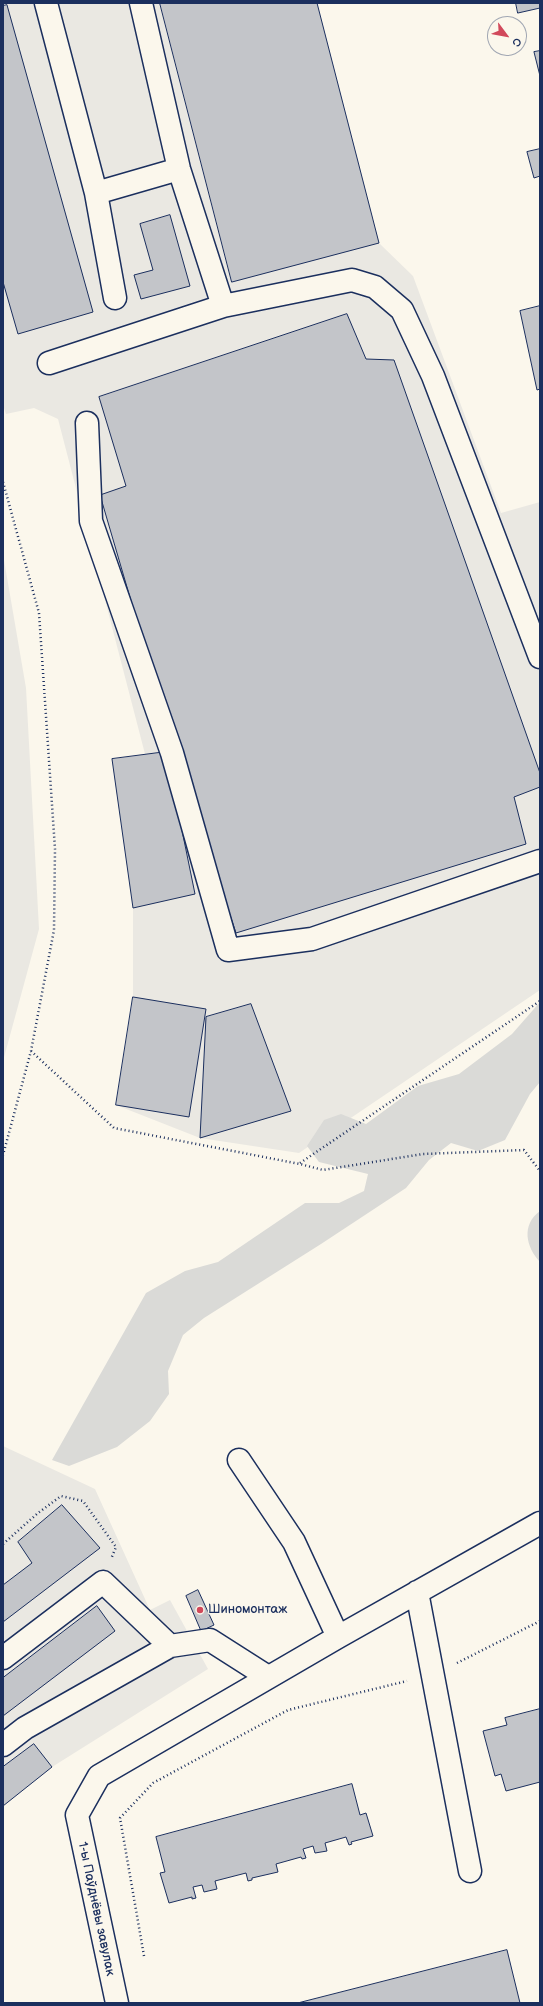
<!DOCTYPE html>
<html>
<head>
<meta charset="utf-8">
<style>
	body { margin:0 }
	#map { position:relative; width:543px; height:2006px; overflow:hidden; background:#fbf7ec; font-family:"Balsamiq Sans",sans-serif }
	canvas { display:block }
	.frame { position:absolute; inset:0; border:4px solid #1b2f5e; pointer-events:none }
	.north { position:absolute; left:487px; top:16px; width:40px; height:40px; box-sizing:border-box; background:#fbf7ec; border:1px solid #a1a7b3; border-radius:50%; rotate:122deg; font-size:11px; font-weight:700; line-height:16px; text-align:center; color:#1b2f5e }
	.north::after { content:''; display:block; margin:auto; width:14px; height:18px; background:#d1495b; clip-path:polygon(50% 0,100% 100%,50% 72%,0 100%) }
</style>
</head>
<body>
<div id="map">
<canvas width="543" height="2006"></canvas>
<div class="frame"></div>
<div class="north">С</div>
</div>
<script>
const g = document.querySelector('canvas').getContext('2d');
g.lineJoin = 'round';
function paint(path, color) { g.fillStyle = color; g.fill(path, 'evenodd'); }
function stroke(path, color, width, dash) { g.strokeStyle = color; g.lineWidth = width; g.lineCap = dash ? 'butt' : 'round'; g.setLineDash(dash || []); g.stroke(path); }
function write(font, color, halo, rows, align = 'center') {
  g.font = font + ' "Balsamiq Sans",sans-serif'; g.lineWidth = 3; g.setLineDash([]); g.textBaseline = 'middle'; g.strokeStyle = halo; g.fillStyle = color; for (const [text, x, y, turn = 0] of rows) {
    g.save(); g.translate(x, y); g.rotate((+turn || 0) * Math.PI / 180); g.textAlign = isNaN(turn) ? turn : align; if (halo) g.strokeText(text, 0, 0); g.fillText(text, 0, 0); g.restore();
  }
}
paint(new Path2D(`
	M3 3H317L379 243 413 276 501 513 540 502V990L299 1153 200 1138 116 1105 133 997V908L112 759 145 754 58 419 34 408 6 414 3 405Z
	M3 554 26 688 39 929 3 1061Z
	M3 1446 95 1489 150 1610 170 1600 208 1669 52 1767 3 1806Z`), '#eae8e2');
paint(new Path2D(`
	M540 1002V1082L530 1094 505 1140 478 1151 451 1143 429 1160 406 1188 321 1244 204 1318 183 1335 168 1371 169 1394 150 1421 117 1447 69 1466 52 1460 146 1293 185 1271 218 1262 305 1203H339L364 1191 368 1174 319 1162 307 1146 324 1120 341 1114 366 1124 418 1086 459 1074 512 1034Z
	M540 1211V1262C526 1247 521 1225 540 1211Z`), '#dadad7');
const building = new Path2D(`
	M160 3H317L379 243 232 282Z
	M516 3H540V8L518 13Z
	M7 5 93 312 18 334 3 282V6Z
	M540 51V76L534 52Z
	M540 149V176L534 178 527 152Z
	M170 215 190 286 141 299 134 275 153 270 140 224Z
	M540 306V389L537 390 520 311Z
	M347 314 366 359 394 360 540 773V787L514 797 526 844 236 933 170 734 100 495 126 486 99 397Z
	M166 752 195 894 133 908 112 759Z
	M133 997 206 1009 189 1117 116 1105Z
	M251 1004 291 1111 200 1138 206 1017Z
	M62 1505 100 1548 3 1622V1585L32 1563 18 1542Z
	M198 1590 214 1625 201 1631 186 1596Z
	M97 1606 115 1631 3 1716V1678Z
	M540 1709V1782L506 1791 501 1774 495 1776 483 1731 507 1725 505 1718Z
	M34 1744 52 1767 3 1806V1767Z
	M352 1784 360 1815 366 1813 373 1836 351 1842 352 1844 349 1845 346 1837 325 1843 327 1851 315 1853 313 1846 303 1849 306 1858 302 1859 301 1857 276 1864 278 1872 252 1878V1880L248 1881 246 1873 215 1881 217 1889 204 1892 202 1885 193 1887 196 1898 192 1899V1897L169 1903 160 1873 165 1872 156 1837Z
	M507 1950 520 2003H298Z`);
paint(building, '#c3c5c9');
stroke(building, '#1b2f5e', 1);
const minor = new Path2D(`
	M46 3 96 193 115 298
	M141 3 179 169 223 306 352 280 375 287 402 310 433 376 540 657
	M96 193 179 169
	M49 363 223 306
	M87 423 91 521 172 753 228 950 312 939 540 861
	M239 1460 294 1542 338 1637
	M417 1592 470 1871
	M3 1658 103 1582 170 1646
	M3 1745 25 1728 170 1646 210 1640 268 1677
	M117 2003 77 1815 99 1776 338 1637 540 1523`);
stroke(minor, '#1b2f5e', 25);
stroke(new Path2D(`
	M3 482 39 613 55 849 54 930 31 1051 3 1155
	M31 1051 114 1128 300 1164 323 1170 423 1154 524 1150 540 1171
	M300 1163 540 1001
	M3 1544 38 1513 61 1496 83 1501 116 1547 111 1559
	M457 1663 540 1621
	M144 1956 120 1818 153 1783 288 1710 407 1681`), '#1b2f5e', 2.5, [1, 3]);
stroke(minor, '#fbf7ec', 22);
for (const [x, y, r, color] of [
	[200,1610,4,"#d1495b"]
]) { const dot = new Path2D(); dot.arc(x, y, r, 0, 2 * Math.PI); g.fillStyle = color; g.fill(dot); stroke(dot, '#fbf7ec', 1.5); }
write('13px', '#1b2f5e', '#fbf7ec', [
	["Шиномонтаж",208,1610]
], 'left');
write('13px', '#1b2f5e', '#fbf7ec', [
	["1-ы Паўднёвы завулак",96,1909,78]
]);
</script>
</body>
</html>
